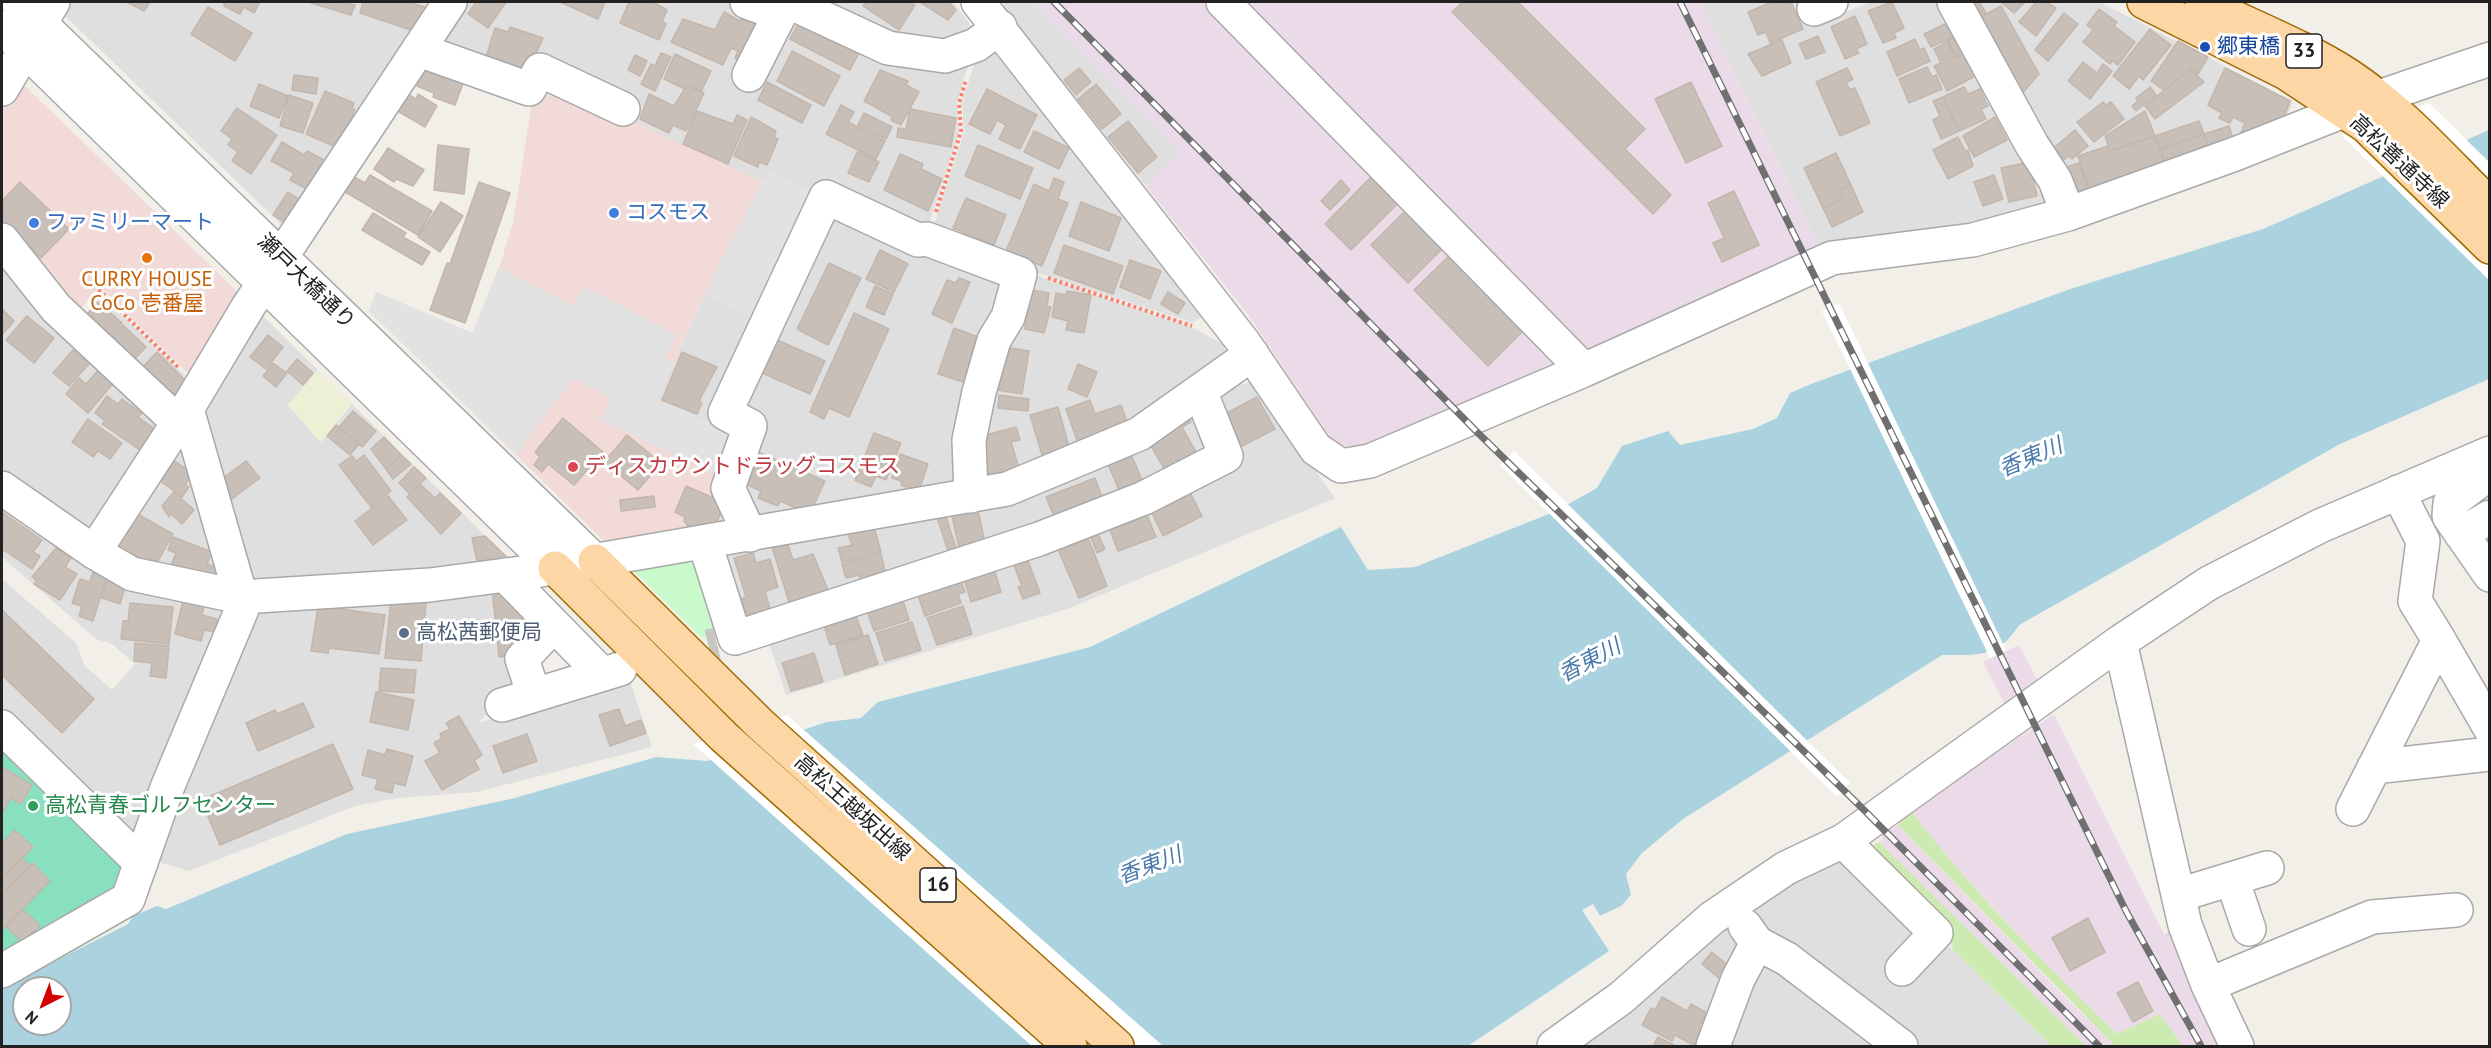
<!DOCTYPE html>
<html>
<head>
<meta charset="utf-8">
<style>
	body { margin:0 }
	#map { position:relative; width:2491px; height:1048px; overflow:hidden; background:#f2efe9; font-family:"PT Sans",sans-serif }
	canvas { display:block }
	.frame { position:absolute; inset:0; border:3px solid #222; pointer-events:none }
	.north { position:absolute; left:12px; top:976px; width:60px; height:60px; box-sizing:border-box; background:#fff; border:2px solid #a7a7a7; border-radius:50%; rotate:222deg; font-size:16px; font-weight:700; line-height:24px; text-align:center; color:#222 }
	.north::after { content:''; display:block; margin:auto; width:21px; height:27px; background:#d40000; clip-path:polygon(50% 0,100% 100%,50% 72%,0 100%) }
</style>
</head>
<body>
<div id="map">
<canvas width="2491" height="1048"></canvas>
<div class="frame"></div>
<div class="north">N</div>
</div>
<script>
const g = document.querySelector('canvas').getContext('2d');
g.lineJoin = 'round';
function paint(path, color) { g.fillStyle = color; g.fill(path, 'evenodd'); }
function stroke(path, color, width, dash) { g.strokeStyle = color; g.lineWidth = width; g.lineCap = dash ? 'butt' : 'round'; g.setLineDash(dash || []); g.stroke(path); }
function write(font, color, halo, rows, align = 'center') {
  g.font = font + ' "PT Sans","Noto Sans JP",sans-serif'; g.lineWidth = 6; g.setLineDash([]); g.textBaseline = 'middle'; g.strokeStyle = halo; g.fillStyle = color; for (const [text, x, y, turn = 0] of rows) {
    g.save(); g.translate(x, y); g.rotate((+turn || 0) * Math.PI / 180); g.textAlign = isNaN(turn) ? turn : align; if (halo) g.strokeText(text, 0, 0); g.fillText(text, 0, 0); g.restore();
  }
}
paint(new Path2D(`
	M62 2H442L290 233 58 9Z
	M459 2H729L770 18 793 11 971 56 957 102 959 131 926 234 823 185 712 424 656 400 720 262 761 182 528 77 431 45Z
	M815 2H953L977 33 965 41 891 38Z
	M1005 2H1033L1180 152 1145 185 1003 8Z
	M1700 2H1820L1804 8 1812 26 1870 2H1952L2060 201 1993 222 1938 232H1900L1819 247Z
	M1958 2H2100L2293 101 2280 133 2068 202Z
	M988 45 1207 313 1193 323 1020 267 931 234 964 132 962 103 978 52Z
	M826 214 1008 280 958 491 759 526 735 489 743 412Z
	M2 253 165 433 86 533 2 480Z
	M1027 272 1195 329 1227 346 1226 361 1133 429 985 483 974 439Z
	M101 296 193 383 175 411 80 321Z
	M257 310 318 370 288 405 320 442 352 404 513 563 244 582 196 409Z
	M1251 381 1335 498 1067 609 786 695 767 637 1240 458 1217 395Z
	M1187 411 1199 418 1213 453 1142 492 747 627 723 548 878 524Z
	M184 439 224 580 107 553Z
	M2 498 226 599 228 613 143 828 124 833 2 713V579L76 643 85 666 112 690 135 664 112 644 96 639 2 557Z
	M506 582 546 623 506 664 520 679 478 723 629 678 652 747 477 792 398 798 355 806 189 871 155 861 254 607Z
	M1849 852 1918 921 1953 950 2052 1046H1908L1751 924 1756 907 1778 883Z
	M1721 924 1732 925 1739 938 1737 958 1704 1046H1582L1628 1012Z
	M1765 959 1894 1046H1719Z`), '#e0dfdf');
paint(new Path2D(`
	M18 79 244 298 195 380 99 286 75 316 2 230V107Z
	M550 83 762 182 720 262 656 400 739 436 740 527 612 549 369 311 376 292 472 333 499 268 513 223 533 96Z`), '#f2dad9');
paint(new Path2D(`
	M1033 2H1700L1819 247 1437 416 1366 451 1333 442 1250 317 1145 185 1180 152Z
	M2019 645 2040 685 2007 709 1983 662Z
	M2054 714 2164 934 2174 930 2227 1046H2183L2160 1014 2117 1034 2030 949 1936 844 1911 811Z
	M1898 825 2064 996 2115 1046H2086L1879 842 1883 839 1880 834 1889 826 1892 829Z`), '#ebdbe8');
paint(new Path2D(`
	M318 370 352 404 321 442 288 405Z`), '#eef0d5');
paint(new Path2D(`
	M1911 811C1973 892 2044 963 2117 1034L2160 1014 2183 1046H2115L1898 825Z
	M1879 842 2086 1046H2052L1953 950 1950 940 1862 852Z`), '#cdebb0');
paint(new Path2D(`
	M694 558 720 623 715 634 702 638 633 570Z`), '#c8facc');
paint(new Path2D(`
	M2 745 119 860 123 876 120 894 2 961Z`), '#88e0be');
paint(new Path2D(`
	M774 171 819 194 759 322 705 296 762 182Z
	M499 268 574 306 584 286 677 335 665 359 673 362 656 400 739 436 723 477 601 420 611 398 573 378 516 454 369 311 376 292 472 333Z`), '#e2e2e2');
paint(new Path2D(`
	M2489 130V379L2340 444 2019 625C1998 658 1978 655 1942 655L1683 819 1642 853 1626 874 1631 895 1621 906 1600 916 1593 904 1582 910 1609 951 1468 1046H2V988L128 924 133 916 157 906 166 909 347 834 515 798 656 757 707 761 827 722 861 718 878 702 1090 647 1341 527 1368 570 1415 567 1554 512 1597 488 1622 446 1668 431 1680 445 1753 429 1777 418 1790 393 1811 384 2070 289 2263 229ZM24 988H60V1024H24Z`), '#aad3df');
paint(new Path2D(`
	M2429 103 2489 162V280L2341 135Z
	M1839 303 2006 650 1990 658 1822 311Z
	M1514 451 1850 783 1837 797 1500 465Z
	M787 715 1163 1046H1032L693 744Z`), '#fff');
const building = new Path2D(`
	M127 2H150L144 11Z
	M224 2H260L254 13 244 7 240 14 224 6Z
	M308 2H351L350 4 355 5 351 15Z
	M363 2H408L428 8 420 33 360 13Z
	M476 2H506L488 28 468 14Z
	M560 2H605L598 19Z
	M629 2H653L667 10 662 22 666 24 659 40 620 23Z
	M866 2H910L915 5 899 30 863 6Z
	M920 2H949L956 10 948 20Z
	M1463 2H1518L1645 129 1625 149 1671 195 1653 214 1452 12Z
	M1772 2H1791L1803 29 1770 43 1766 32 1758 35 1748 12Z
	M1892 2 1904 28 1894 33 1896 38 1883 43 1868 11Z
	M1958 2H1979L1987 14 1970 23Z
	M2001 2H2025L2014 13Z
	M2036 2H2046L2056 8 2036 36 2019 22Z
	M2001 6 2039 74 2014 103 1970 23Z
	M208 7 252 33 235 61 191 34Z
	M746 9 767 19 745 63 735 58 738 51 731 48 723 65 671 42 683 19 715 30 724 12 740 21Z
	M2099 9 2117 22 2114 26 2135 42 2118 65 2112 61 2110 64 2083 42 2093 30 2087 25Z
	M2064 13 2078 24 2048 61 2035 50Z
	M1855 16 1867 44 1856 49 1859 53 1845 59 1831 27Z
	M1960 17 1966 31 1931 47 1924 34Z
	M801 18 861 49 850 70 790 39Z
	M510 27 543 38 527 73 485 60 495 28 508 32Z
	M2150 29 2171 45 2143 80 2139 76 2129 89 2113 76Z
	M1968 31 1976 47 1956 57 1948 41Z
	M1818 36 1825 52 1806 59 1799 44Z
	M1915 39 1920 50 1924 48 1930 61 1897 76 1887 52Z
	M1782 40 1791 63 1762 76 1748 54Z
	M2178 41 2208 57 2198 74 2190 69 2164 90 2151 81Z
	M1947 42 1956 58 1970 51 1981 73 1947 91 1934 66 1941 63 1934 49Z
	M792 51 840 76 824 106 777 81Z
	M661 53 671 57 655 91 641 84 651 64 655 66Z
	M675 54 711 71 701 92 687 85 685 89 664 79Z
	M635 55 647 61 640 76 628 70Z
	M2083 62 2097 73 2103 64 2112 71 2090 99 2068 81Z
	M424 67 464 81 455 105 433 97 434 93 417 86Z
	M1927 67 1932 77 1936 75 1942 89 1909 103 1899 79Z
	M1079 68 1091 82 1076 95 1064 80Z
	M1847 68 1853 79 1846 83 1850 90 1855 88 1870 123 1840 136 1816 82Z
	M2225 68 2290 101 2282 123 2240 135 2245 123 2233 117 2230 123 2219 118 2222 113 2208 105Z
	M2190 69 2204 82 2155 119 2145 106Z
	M880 70 908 81 906 85 919 92 901 125 891 120 893 117 864 101Z
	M294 75 318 78 316 94 292 90Z
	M767 82 811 105 802 123 758 100Z
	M1691 82 1722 146 1686 163 1655 99Z
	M259 84 288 96 279 118 250 106Z
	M1096 84 1121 114 1102 129 1078 99Z
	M687 85 704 93 686 131 673 125 669 133 640 119 649 94 674 106Z
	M1964 87 1968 94 1980 89 1988 106 1981 109 1986 119 1959 131 1943 97Z
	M2150 87 2156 95 2136 111 2132 106 2138 101 2136 98Z
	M987 89 1037 115 1020 149 999 139 1006 125 997 120 990 134 969 124Z
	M325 91 354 103 352 109 355 110 344 135 341 134 336 147 306 134Z
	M406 93 416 99 418 94 437 106 425 127 396 110Z
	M289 95 313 103 303 133 280 126Z
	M1943 97 1959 131 1941 139 1933 120 1940 116 1933 101Z
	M2103 102 2106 105 2111 102 2124 119 2094 142 2077 122Z
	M841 105 854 112 848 122 885 141 876 159 826 134Z
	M237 108 277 135 251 174 232 161 238 152 228 145 232 139 221 131Z
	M910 109 956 118 951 147 897 137 898 128 906 129Z
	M697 111 733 124 737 115 747 120 728 164 683 144Z
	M2145 111 2155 136 2110 151 2105 136Z
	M864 113 892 127 886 139 858 125Z
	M751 117 776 131 774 137 778 139 767 165 759 162 758 167 734 156Z
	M1995 117 2007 140 1974 157 1963 136Z
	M1128 121 1157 157 1138 173 1108 137Z
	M2199 121 2204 134 2160 149 2155 136Z
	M2229 126 2236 147 2211 155 2204 134Z
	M2075 130 2088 146 2072 159 2069 156 2061 162 2051 150Z
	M1034 131 1069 148 1059 169 1024 152Z
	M2204 134 2211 155 2167 170 2160 149Z
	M2155 136 2167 170 2092 196 2078 156 2108 146 2110 151Z
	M1958 137 1965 151 1968 150 1973 166 1948 179 1933 150Z
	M282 142 304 155 307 151 328 162 312 192 290 180 294 173 271 161Z
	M438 145 469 149 464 194 434 190Z
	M978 145 1033 168 1020 199 965 176Z
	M388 148 424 170 413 186 396 179 394 182 374 169Z
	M857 152 879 162 869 182 848 173Z
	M1836 153 1851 185 1840 190 1844 198 1823 208 1804 168Z
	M900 154 923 164 921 169 942 179 928 211 884 190Z
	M2029 162 2037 196 2009 202 2001 168Z
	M2079 163 2089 190 2070 197 2061 169Z
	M350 175 365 183 370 175 432 211 418 235 342 190Z
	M1994 175 2003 199 1983 206 1974 182Z
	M1371 177 1397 204 1351 250 1325 224Z
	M1054 178 1064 182 1058 199 1068 203 1042 266 1006 251 1034 184 1049 191Z
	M1341 180 1350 190 1330 210 1321 201Z
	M20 182 69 229 41 258 2 221V201Z
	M479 182 510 193 465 323 430 310 447 263 450 264Z
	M1851 185 1863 212 1832 227 1823 208 1844 198 1840 190Z
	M1734 191 1759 245 1722 262 1713 243 1724 238 1708 203Z
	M288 192 306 204 291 227 273 215Z
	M966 198 1006 215 994 245 953 228Z
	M441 202 463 216 440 252 418 237Z
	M1081 202 1121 218 1109 251 1069 236Z
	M1407 209 1445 246 1408 283 1371 245Z
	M373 213 406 233 403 237 430 252 422 265 362 230Z
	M1064 245 1123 266 1113 294 1054 273Z
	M880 250 908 264 894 292 866 279Z
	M1452 253 1526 328 1488 366 1414 290Z
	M1130 260 1161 271 1150 299 1120 287Z
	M829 263 861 278 828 345 797 329Z
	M959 278 970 282 952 323 932 314 947 280 956 283Z
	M875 286 893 294 884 315 866 307Z
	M1026 289 1049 293 1047 306 1051 307 1044 333 1025 329Z
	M1067 291 1091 295 1084 333 1066 330 1068 321 1052 317 1056 293 1066 295Z
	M1168 292 1185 303 1178 314 1161 304Z
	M98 302 122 323 105 342 81 321Z
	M2 309 14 321 2 335Z
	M854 313 889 329 849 417 829 408 824 419 810 412Z
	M27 316 54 338 34 363 6 340Z
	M123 325 146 347 128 366 106 344Z
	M954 328 981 338 966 383 938 374Z
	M268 335 283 347 266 369 250 357Z
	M777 340 825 361 810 394 762 373Z
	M1004 347 1029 351 1022 394 997 390Z
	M73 350 89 364 69 386 53 373Z
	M157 352 187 382 178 390 181 393 170 405 137 373Z
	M682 352 717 367 699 401 702 403 697 414 662 400Z
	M297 359 313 373 303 385 287 371Z
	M273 363 287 373 276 387 263 376Z
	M1078 364 1097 372 1087 397 1068 389Z
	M100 368 115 381 88 413 66 394 79 378 86 384Z
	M999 395 1029 399 1028 411 998 408Z
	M107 396 118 404 122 399 142 413 138 417 155 429 140 450 102 424 105 421 95 413Z
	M1257 397 1275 429 1240 447 1223 415Z
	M1090 400 1095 414 1121 405 1129 428 1079 446 1066 409Z
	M1058 407 1070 450 1043 458 1030 415Z
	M353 411 376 431 362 447 339 427Z
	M1186 414 1191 422 1182 427 1199 457 1168 475 1148 441Z
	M563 418 603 452 574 485 548 464 542 472 534 465 540 457 535 452Z
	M88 419 122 443 110 459 98 451 93 457 72 442Z
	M336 425 359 444 350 455 327 436Z
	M1016 427 1020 440 1011 442 1019 468 989 476 978 437Z
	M874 433 901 443 886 480 876 476 871 487 855 480Z
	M627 435 661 463 638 490 604 462Z
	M384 437 401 455 386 469 371 449Z
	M756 451 825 481 812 509 806 512 780 501 778 506 758 498 761 491 745 484Z
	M900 454 928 464 919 491 901 485 902 481 892 478Z
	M1131 454 1144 485 1121 495 1108 464Z
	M364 455 391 491 371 507 339 465 352 456 356 461Z
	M401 455 411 464 393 479 386 469Z
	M169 457 193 474 185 484 189 487 182 497 155 477Z
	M246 461 260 478 232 499 218 482Z
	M414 467 426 478 410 494 399 483Z
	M1095 478 1105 505 1057 524 1046 497Z
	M420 484 435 498 440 493 461 513 441 534 407 497Z
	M686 486 725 503 714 529 692 531 684 521 685 517 675 512Z
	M1188 488 1202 516 1163 536 1150 509Z
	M174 492 194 510 182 524 171 514 169 517 162 506Z
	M388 496 407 520 373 545 355 521Z
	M654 496 655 507 621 511 620 500Z
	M978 510 985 543 959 548 952 516Z
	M132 511 173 534 153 570 111 547Z
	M2 512 42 540 33 552 40 556 32 569 2 549Z
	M1146 512 1156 537 1118 551 1109 527Z
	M946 517 956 548 948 551 938 520Z
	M874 527 881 552 842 562 838 548 852 545 848 534Z
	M1097 532 1105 549 1097 553 1090 535Z
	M485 536 513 563 479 570 472 538Z
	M173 537 212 552 207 564 218 568 212 583 170 567 176 553 168 550Z
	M1081 537 1083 542 1089 540 1107 586 1079 598 1057 547Z
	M787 542 793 560 813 554 828 590 789 602 772 547Z
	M56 548 71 558 65 567 77 574 60 600 34 584 37 580 32 577Z
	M753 553 756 563 770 559 778 587 765 591 772 617 748 623 741 599 746 597 734 558Z
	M881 554 887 579 862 586 859 575 846 578 842 564Z
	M1026 555 1040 593 1023 599 1018 587 1022 586 1012 560Z
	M93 572 107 576 93 621 79 616 82 606 72 603 80 579 90 582Z
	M995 572 1001 592 971 602 964 579Z
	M109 575 127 580 120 604 102 598Z
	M959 575 965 592 958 594 961 603 925 616 916 590Z
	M505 587 538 627 510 656 499 657 492 588Z
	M184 597 205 602 202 615 217 619 214 632 204 630 201 641 175 634Z
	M902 597 909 620 874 631 866 608Z
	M391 599 426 603 421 661 385 658Z
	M130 603 173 607 169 644 121 639 123 621H128Z
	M318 606 385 615 379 654 329 648 328 653 311 651Z
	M963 606 972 634 937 645 927 618Z
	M2 610 94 699 62 733 2 675Z
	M855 613 863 635 830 645 823 622Z
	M912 622 921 650 885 661 876 633Z
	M868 635 878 664 845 675 836 645Z
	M135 643 169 646 166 678 150 676 152 663 134 661Z
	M814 653 823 682 791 691 782 663Z
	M381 668 416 670 414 693 379 691Z
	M376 692 414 700 408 730 370 722Z
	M303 703 314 727 258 751 246 723 275 710 277 714Z
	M619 709 625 726 641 720 646 733 610 746 599 715Z
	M459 716 482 755 474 760 479 769 442 790 425 761 440 753 434 743 442 738 440 734 450 729 446 723Z
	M527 734 537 761 503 773 493 746Z
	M333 744 353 789 220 845 201 800Z
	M387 749 413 756 405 786 394 783 392 793 375 789 378 779 362 775 368 750 385 755Z
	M2 767 32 785 21 804 11 798 2 813Z
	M15 830 33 847 2 879V843Z
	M22 858 31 866 2 895V879Z
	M33 863 50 881 2 930V895Z
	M22 909 40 925 23 943 6 926Z
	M2088 918 2105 952 2070 971 2052 938Z
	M1712 952 1731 968 1721 980 1702 964Z
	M2138 982 2153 1011 2133 1022 2117 993Z
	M1662 997 1687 1011 1691 1004 1707 1013 1699 1027 1704 1030 1695 1046 1675 1035 1672 1041 1642 1025 1651 1008 1655 1010Z
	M1658 1037 1676 1046H1653Z`);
paint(building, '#c7bfb8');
stroke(building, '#c4b6ab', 1.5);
stroke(new Path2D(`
	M661 658 717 644`), '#c8c6c1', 33, [33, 16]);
const minor = new Path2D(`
	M18 2 595 561
	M747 2 780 14
	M789 2 888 48 945 56 976 45 1000 27
	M978 2 1244 343 1316 449 1341 466 1370 461 1584 370 1832 258 1973 240 2068 214 2235 154 2376 98 2490 59
	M1223 2 1584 370
	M1954 2 2032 145 2055 180 2068 214
	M1814 9 1831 2
	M2 27 555 568
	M419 50 529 89 540 70 623 109
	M749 75 786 2
	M2 89 53 2
	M2 240 56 308 178 422
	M2490 473 2450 503 2449 516 2490 575
	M2 488 94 552 132 574 241 597 187 409 248 307 450 2
	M2461 534 2490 517
	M750 535 728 488 750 426 725 413 826 197 918 240 927 239 1020 274 1008 317 994 340 979 392 969 440 971 496
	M708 542 709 556 735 638 1039 539 1144 498 1226 456 1200 391
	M94 552 187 409
	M505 575 602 674
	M2439 640 2490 728
	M2120 642 2185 925 2208 985 2237 1046
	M534 695 522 659 554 625
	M502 705 620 669
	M2 727 141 863
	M2374 767 2490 754
	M2353 809 2439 640 2415 601 2423 541 2398 492
	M1843 841 1936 933 1902 969
	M2232 879 2249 929
	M2179 895 2267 868
	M1757 943 1787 959 1901 1046
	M2 971 128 899 167 788 242 609 241 597 430 585 529 572 1007 489 1139 434 1252 354
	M2208 985 2372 917 2456 910
	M1554 1046 1621 998 1712 918 1786 868 1843 841 2120 642 2209 583 2320 526 2490 453
	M1713 1046 1738 979 1757 943 1745 926`);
const major = new Path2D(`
	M2144 2 2286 73 2366 126 2490 247
	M2202 2C2250 26 2303 46 2348 75 2401 110 2445 161 2490 205
	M595 561 760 724 1117 1046
	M555 568 723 736 1070 1046`);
stroke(minor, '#a9a9a9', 36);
stroke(major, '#a06b00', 36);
stroke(new Path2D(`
	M936 212 961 131 959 103 966 80
	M1048 278 1192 326
	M91 302 100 291 179 368`), '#fa8072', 4, [3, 3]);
stroke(minor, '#fff', 33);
stroke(major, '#fcd6a4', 33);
const rail = new Path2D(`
	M1054 2 1476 431 1863 809 2099 1046
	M1680 2 2126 911 2201 1046`);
stroke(rail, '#707070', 7);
stroke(rail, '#fff', 4.5, [14]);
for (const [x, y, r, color] of [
	[2205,47,6,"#1a4fb4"],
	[614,213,6,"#3f7fe0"],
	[34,223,6,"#3f7fe0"],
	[147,258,6,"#e8710a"],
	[573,467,6,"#e0444e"],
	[404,633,6,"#5c6f8a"],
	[33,806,6,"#2e9e5b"]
]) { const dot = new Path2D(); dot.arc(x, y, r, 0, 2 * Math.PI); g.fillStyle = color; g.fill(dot); stroke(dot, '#fff', 2); }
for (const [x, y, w] of [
	[2304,51,36],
	[938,885,36]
]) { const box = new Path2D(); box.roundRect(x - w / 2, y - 17, w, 34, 4.5); g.fillStyle = '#fff'; g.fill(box); stroke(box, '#222', 1.5); }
write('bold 20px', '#222', null, [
	["33",2304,51],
	["16",938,885]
]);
write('21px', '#164399', '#fff', [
	["郷東橋",2217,47]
], 'left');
write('21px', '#222', '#fff', [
	["高松善通寺線",2399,162,43],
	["瀬戸大橋通り",306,282,44],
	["高松王越坂出線",852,808,42]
]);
write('21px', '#366cbe', '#fff', [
	["コスモス",626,213],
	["ファミリーマート",46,223]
], 'left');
write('21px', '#c56008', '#fff', [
	["CURRY HOUSE",147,280],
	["CoCo 壱番屋",147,304]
]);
write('21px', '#be3a42', '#fff', [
	["ディスカウントドラッグコスモス",585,467]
], 'left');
write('21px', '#4e5e75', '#fff', [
	["高松茜郵便局",416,633]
], 'left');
write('21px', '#27864d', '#fff', [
	["高松青春ゴルフセンター",45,806]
], 'left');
write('italic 22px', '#4a7aab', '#fff', [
	["香東川",2031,458,-23],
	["香東川",1590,661,-28],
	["香東川",1150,866,-21]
]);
</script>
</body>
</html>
